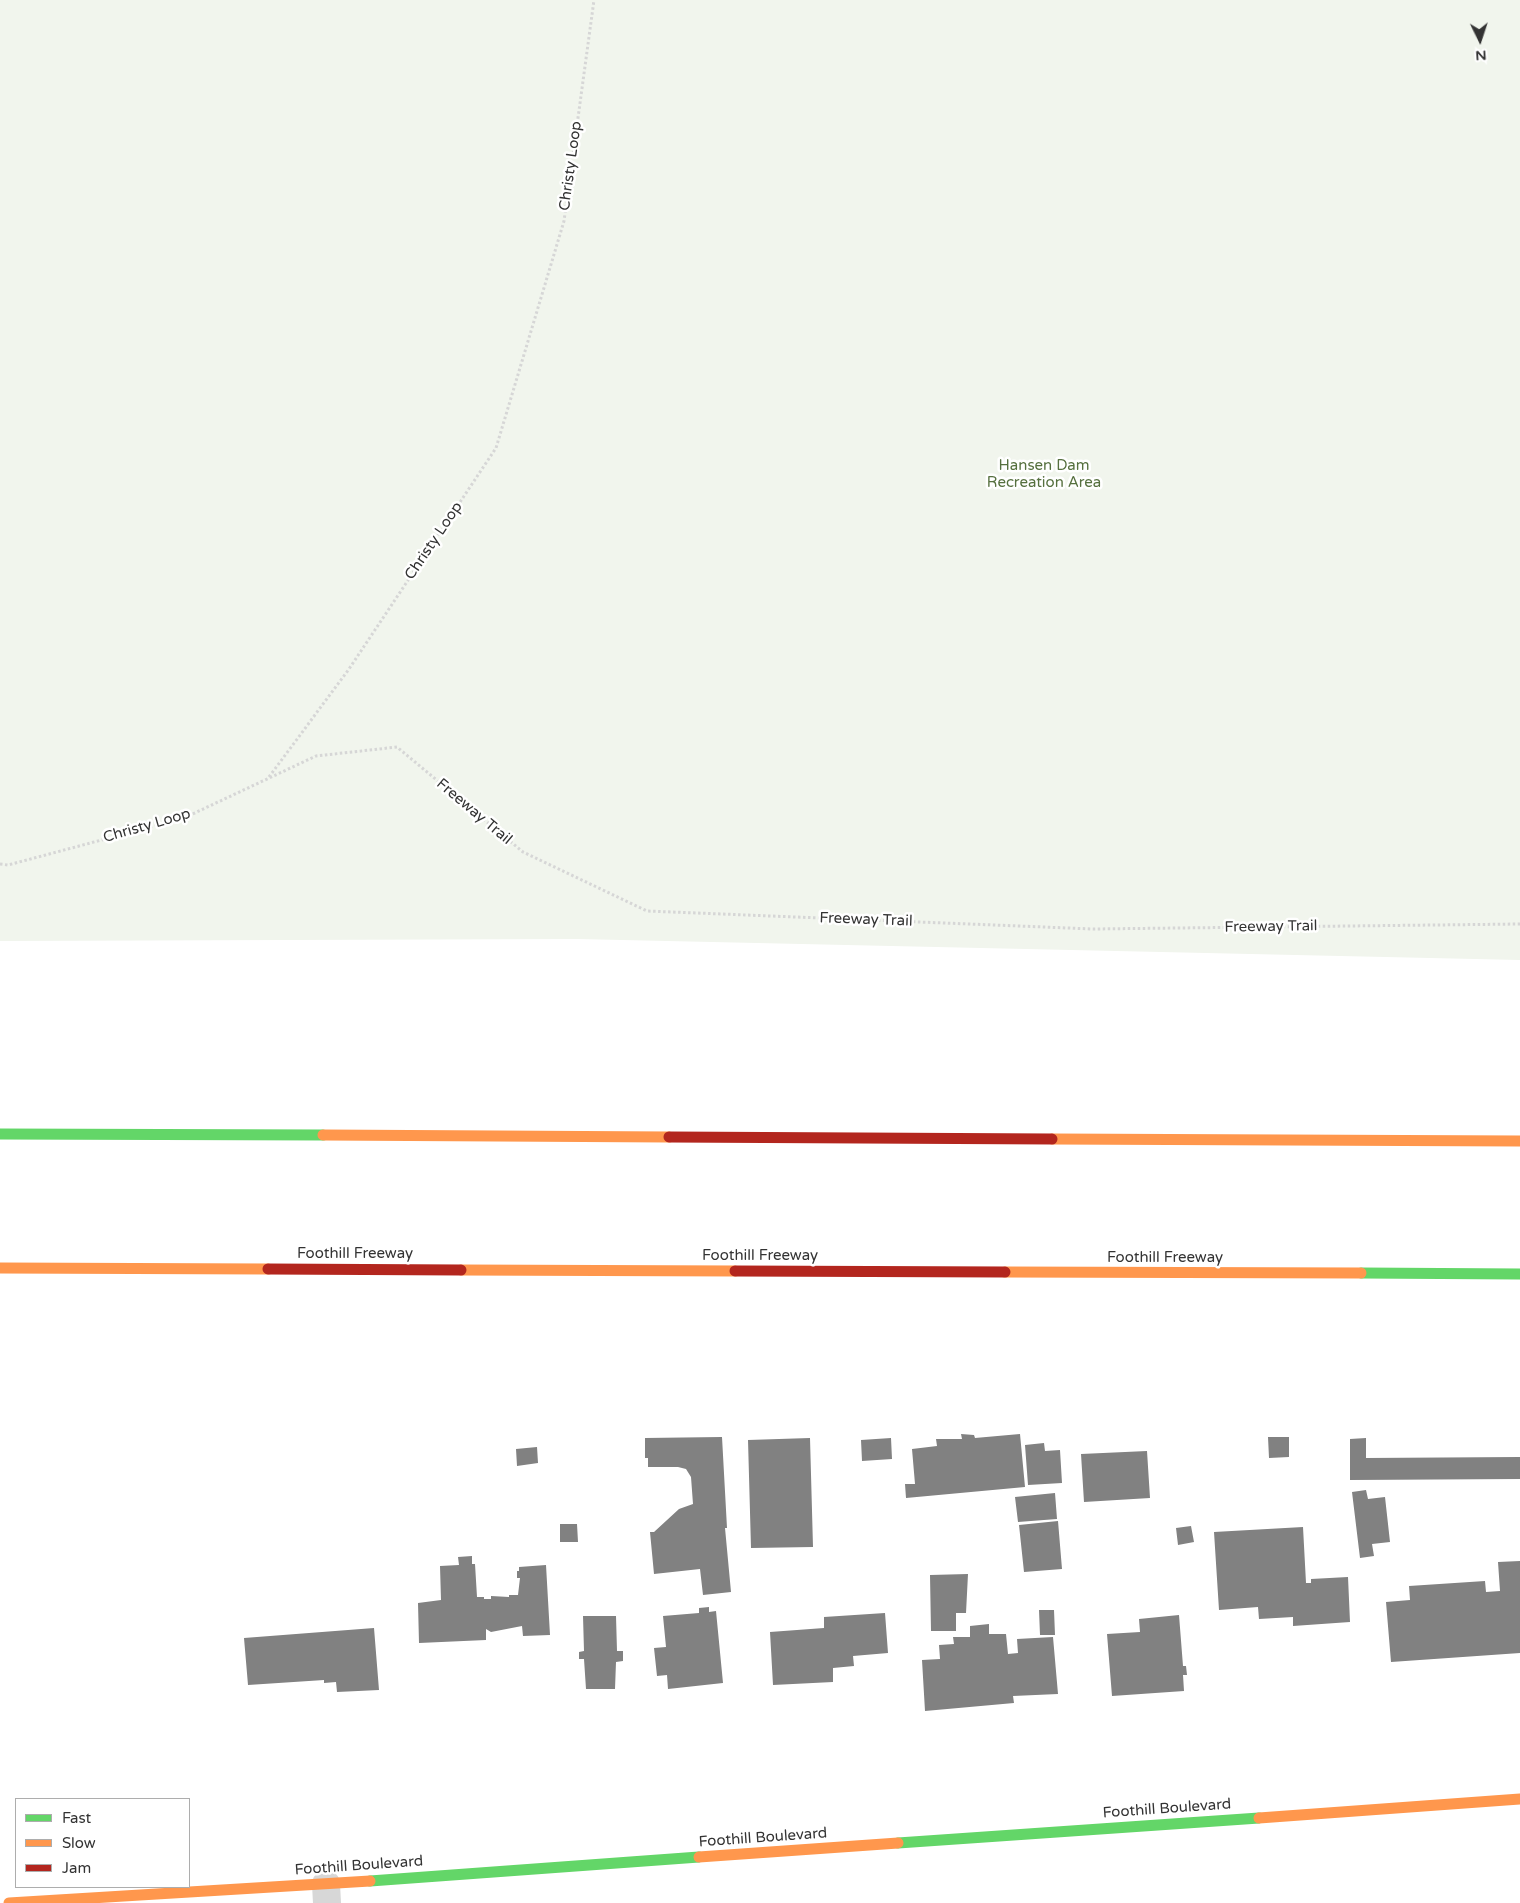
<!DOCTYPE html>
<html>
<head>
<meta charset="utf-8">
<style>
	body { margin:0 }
	#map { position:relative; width:1520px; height:1903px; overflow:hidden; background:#fff; font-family:"Varela Round",sans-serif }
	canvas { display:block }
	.legend { position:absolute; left:15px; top:1798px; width:175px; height:90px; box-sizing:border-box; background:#fff; border:1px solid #adadad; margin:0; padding:6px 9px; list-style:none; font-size:15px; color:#333 }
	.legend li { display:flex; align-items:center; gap:10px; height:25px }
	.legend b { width:25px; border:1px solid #adadad }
	.north { position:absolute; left:1455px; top:15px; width:50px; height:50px; -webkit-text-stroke:4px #fff; paint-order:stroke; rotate:176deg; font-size:14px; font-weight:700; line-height:20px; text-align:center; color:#333 }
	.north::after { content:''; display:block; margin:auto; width:18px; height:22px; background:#333; clip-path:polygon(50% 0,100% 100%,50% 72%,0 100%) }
</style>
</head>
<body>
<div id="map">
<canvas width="1520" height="1903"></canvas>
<ul class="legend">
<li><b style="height:6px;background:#63d668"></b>Fast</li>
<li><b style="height:6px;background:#ff974d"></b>Slow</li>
<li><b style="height:6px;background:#b3261e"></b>Jam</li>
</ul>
<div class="north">N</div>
</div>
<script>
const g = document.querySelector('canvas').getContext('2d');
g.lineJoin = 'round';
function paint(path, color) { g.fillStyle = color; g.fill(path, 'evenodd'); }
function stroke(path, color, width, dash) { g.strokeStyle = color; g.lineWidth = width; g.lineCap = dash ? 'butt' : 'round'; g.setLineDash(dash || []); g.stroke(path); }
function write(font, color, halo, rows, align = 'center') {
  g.font = font + ' "Varela Round",sans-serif'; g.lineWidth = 5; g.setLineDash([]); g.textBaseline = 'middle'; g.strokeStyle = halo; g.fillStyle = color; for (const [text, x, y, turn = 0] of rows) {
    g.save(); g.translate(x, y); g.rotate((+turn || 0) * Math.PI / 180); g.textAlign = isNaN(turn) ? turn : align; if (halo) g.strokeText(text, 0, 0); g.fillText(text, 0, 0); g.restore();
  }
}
paint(new Path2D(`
	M0 0H1520V960L577 939 0 941Z`), '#f1f5ed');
paint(new Path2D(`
	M961 1434 974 1435 975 1438 1020 1434 1025 1487 906 1498 905 1484H915L912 1449 937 1446 936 1439H962Z
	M722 1437 727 1528H725L731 1592 703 1595 700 1569 654 1574 650 1532H654L679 1509 693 1504 691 1477 686 1469 678 1467H648V1458H645V1438Z
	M1268 1437H1289V1457L1269 1458Z
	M810 1438 813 1547 751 1548 748 1440Z
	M891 1438 892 1459 862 1461 861 1440Z
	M1366 1438V1458L1520 1457V1479L1350 1480V1439Z
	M1044 1443 1045 1451 1060 1450 1062 1483 1028 1485 1025 1445Z
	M537 1447 538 1463 517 1466 516 1449Z
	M1147 1451 1150 1498 1084 1502 1081 1454Z
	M1366 1490 1368 1499 1385 1497 1390 1542 1372 1544 1374 1556 1360 1558 1352 1492Z
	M1055 1493 1057 1519 1018 1522 1015 1497Z
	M1058 1521 1062 1569 1024 1572 1019 1525Z
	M560 1524H577L578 1542H560Z
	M1191 1526 1194 1542 1178 1545 1176 1528Z
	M1303 1527 1306 1583H1311V1579L1348 1577 1350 1622 1293 1626V1617L1259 1619 1258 1607 1219 1610 1214 1532Z
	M472 1556V1564H475L477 1597H484V1599H491V1596L509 1597V1595H518L520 1578H517V1571H519V1567L546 1565 550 1635 523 1636 522 1626 491 1632 486 1629V1640L419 1643 418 1603 441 1600 440 1566 459 1565 458 1557Z
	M1520 1561V1653L1391 1662 1386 1602 1410 1600 1409 1586 1485 1581 1486 1592 1500 1591 1498 1562Z
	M968 1574 966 1613H956V1631H931L930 1575Z
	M709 1607V1612L716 1611 723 1683 668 1689 667 1675 657 1676 654 1648 666 1647 663 1616 699 1613V1608Z
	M1039 1610H1054L1055 1635H1040Z
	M885 1613 888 1653 853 1656 854 1666 833 1668V1682L773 1685 770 1632 824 1628V1617Z
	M1179 1615 1183 1666H1186L1187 1675H1183L1184 1691 1112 1696 1107 1634 1140 1632 1139 1619Z
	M583 1616H616L617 1651H623V1661L616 1662 615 1689H586L584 1659H579V1652L584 1651Z
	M989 1624V1634H1006L1008 1654 1018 1653 1017 1639 1053 1637 1058 1694 1013 1696 1014 1703 925 1711 922 1660 940 1659 939 1645 954 1644 953 1637H970V1626Z
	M374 1628 379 1690 337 1692 336 1682 324 1683V1680L248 1685 244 1638Z`), '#818181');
stroke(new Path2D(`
	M269 777 349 669 496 448 564 221 594 0
	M0 864 8 865 184 818 316 756 397 747 523 852 647 911 1093 929 1520 924`), '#d6d6d6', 3, [2.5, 2.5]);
stroke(new Path2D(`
	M326 1884 327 1903`), '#d7d7d7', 28);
stroke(new Path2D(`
	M0 1134 323 1135
	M1361 1273 1520 1274
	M898 1843 1259 1818
	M370 1881 699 1857`), '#63d668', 11);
stroke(new Path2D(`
	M323 1135 669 1137
	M1052 1139 1520 1141
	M0 1268 268 1269
	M461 1270 735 1271
	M1005 1272 1361 1273
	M1259 1818 1520 1799
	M699 1857 898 1843
	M9 1903 370 1881`), '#ff974d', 11);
stroke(new Path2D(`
	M669 1137 1052 1139
	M268 1269 461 1270
	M735 1271 1005 1272`), '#b3261e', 11);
write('15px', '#333', '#fff', [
	["Christy Loop",571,166,-82],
	["Christy Loop",434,541,-56],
	["Freeway Trail",474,812,40],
	["Christy Loop",147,826,-16],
	["Freeway Trail",866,920,2],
	["Freeway Trail",1271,927,-1],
	["Foothill Freeway",355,1254],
	["Foothill Freeway",760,1256],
	["Foothill Freeway",1165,1258],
	["Foothill Boulevard",1167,1809,-4],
	["Foothill Boulevard",763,1838,-4],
	["Foothill Boulevard",359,1866,-4]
]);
write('15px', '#56703f', '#fff', [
	["Hansen Dam",1044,466],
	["Recreation Area",1044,483]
]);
</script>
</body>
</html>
